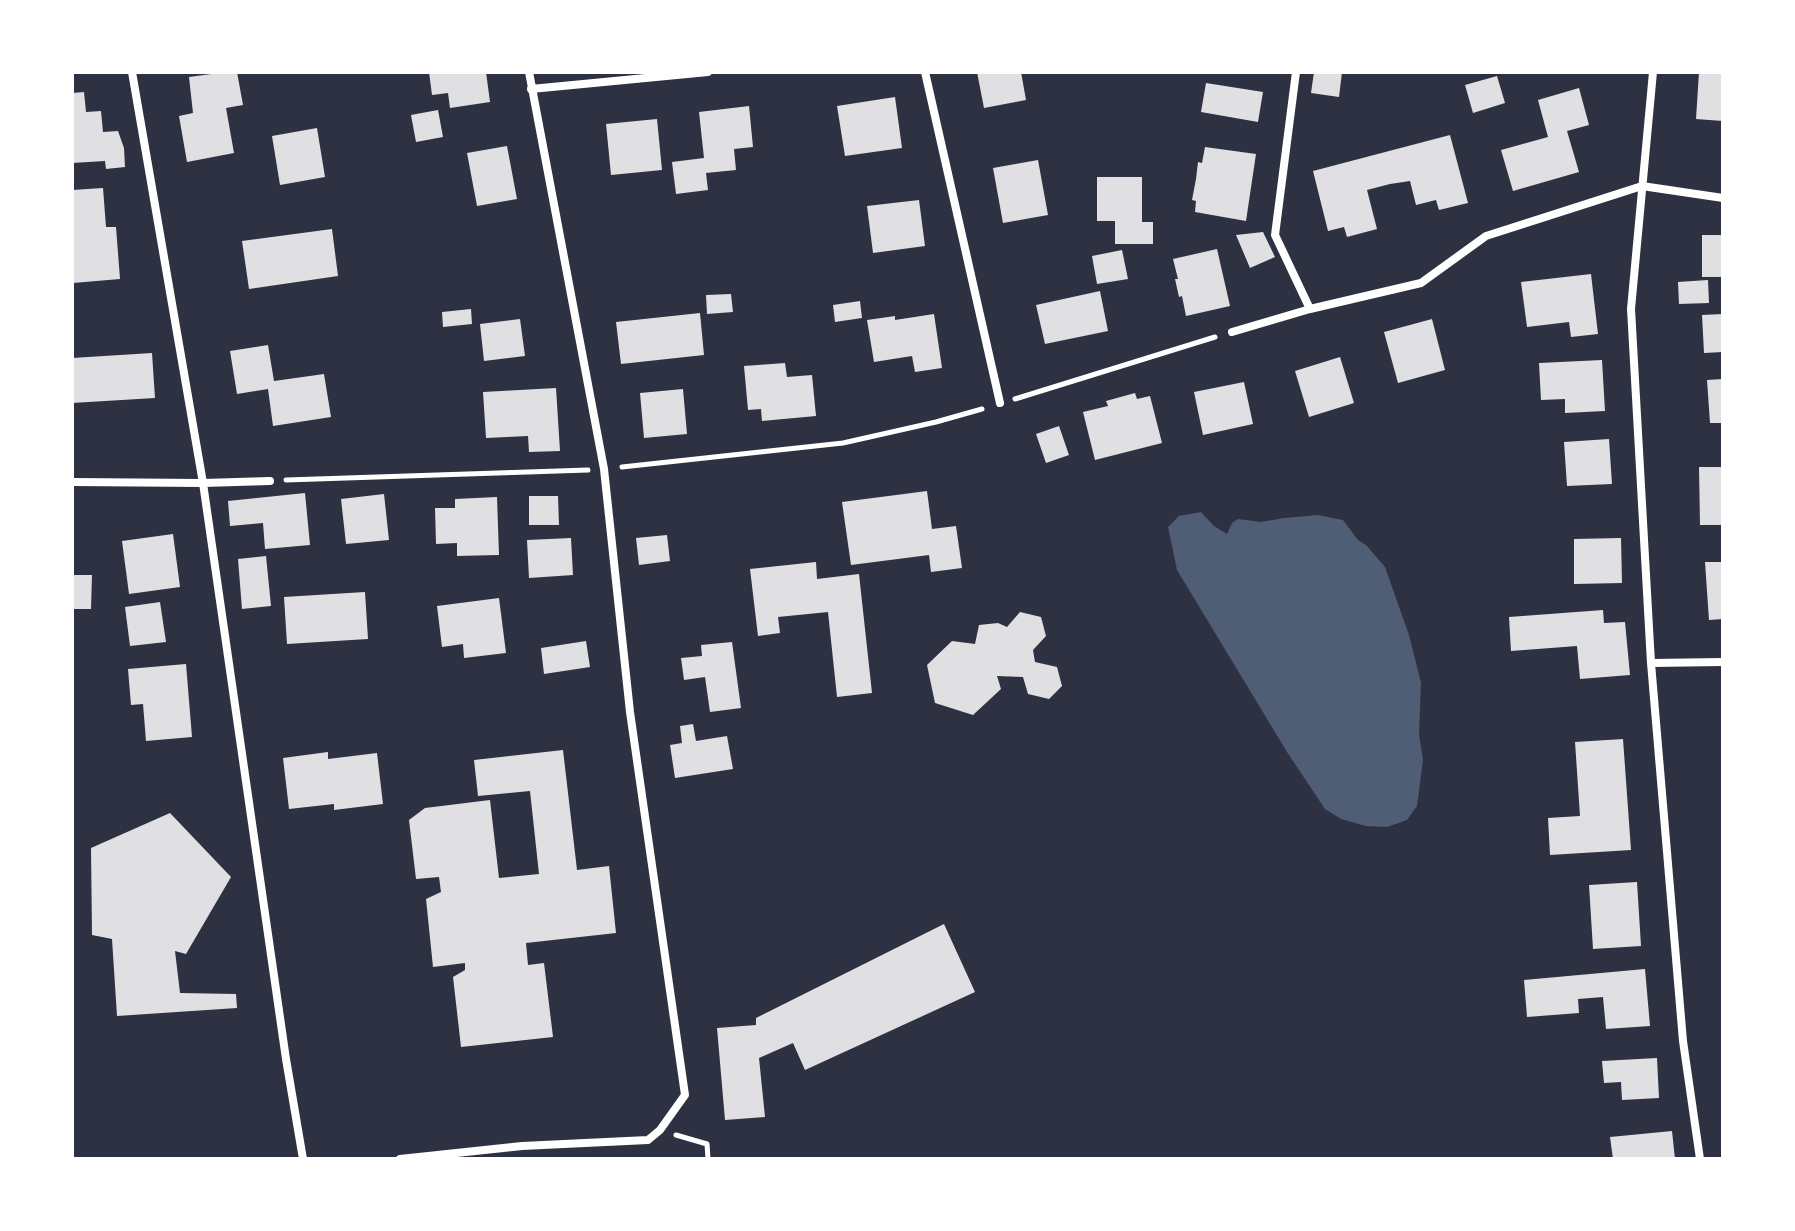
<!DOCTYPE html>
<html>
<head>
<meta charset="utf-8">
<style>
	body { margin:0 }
	#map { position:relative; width:1795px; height:1231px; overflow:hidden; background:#2d3142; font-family:Roboto,sans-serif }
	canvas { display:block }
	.frame { position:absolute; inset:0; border:74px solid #fff; pointer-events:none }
</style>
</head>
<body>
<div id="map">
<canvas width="1795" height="1231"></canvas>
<div class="frame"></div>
</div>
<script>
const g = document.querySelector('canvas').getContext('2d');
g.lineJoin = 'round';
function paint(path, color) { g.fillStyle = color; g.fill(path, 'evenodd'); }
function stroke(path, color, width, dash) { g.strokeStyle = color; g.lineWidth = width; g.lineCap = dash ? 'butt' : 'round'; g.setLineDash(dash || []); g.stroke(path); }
paint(new Path2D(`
	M1201 512 1214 526 1227 534 1232 523 1238 519 1261 522 1284 518 1318 515 1343 520 1358 540 1366 545 1385 567 1409 635 1421 683 1419 734 1423 760 1417 806 1407 820 1387 827 1366 826 1341 819 1325 809 1287 752 1177 570 1168 527 1179 516Z`), '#4f5d75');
paint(new Path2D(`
	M226 72H237L243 105 226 108 234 153 187 162 179 116 193 113 189 77Z
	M429 72H486L490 102 450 108 448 93 432 95Z
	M977 72H1021L1026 100 984 108Z
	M1314 72H1342L1339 97 1311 93Z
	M1699 72H1723V121L1696 119Z
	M1497 76 1505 103 1473 113 1465 85Z
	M1206 83 1263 92 1258 122 1201 112Z
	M1579 88 1589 125 1567 131 1579 172 1513 191 1501 150 1548 137 1538 100Z
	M84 92 86 112 101 111 103 132 118 131 124 148 125 167 106 169 105 161 72 163V93Z
	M895 97 902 148 845 156 837 106Z
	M749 106 753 147 734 149 736 170 706 173 708 190 676 194 672 162 704 158 699 112Z
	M438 110 443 137 416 142 411 115Z
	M657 119 662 170 611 175 606 124Z
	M317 128 325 177 280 185 272 136Z
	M1450 135 1468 203 1439 210 1436 200 1416 205 1410 181 1390 184 1367 190 1377 229 1347 237 1344 227 1328 231 1313 171Z
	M507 146 517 199 477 206 467 153Z
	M1205 147 1256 154 1246 221 1195 212 1196 201 1192 200 1196 179 1198 162 1202 163Z
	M1038 160 1048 215 1003 223 993 168Z
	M1097 177H1142V222H1153V244H1115V221H1097Z
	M103 188 106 227H116L120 279 73 283 72 190Z
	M919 200 925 246 873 253 867 206Z
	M332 229 338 276 249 289 242 241Z
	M1263 232 1275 257 1250 268 1236 235Z
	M1702 235H1723V277H1702Z
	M1217 249 1230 306 1186 316 1182 296 1179 297 1175 279H1178L1173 259Z
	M1122 250 1128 279 1097 284 1092 256Z
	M1591 274 1598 334 1571 337 1569 322 1527 327 1521 282Z
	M1708 280 1709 303 1679 304 1678 282Z
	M1100 291 1108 331 1045 344 1036 305Z
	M731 294 733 312 707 314 706 295Z
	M860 301 862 318 835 322 833 305Z
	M471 309 472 324 443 327 442 312Z
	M700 313 704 355 621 364 616 322Z
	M934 314 942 368 915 372 912 356 874 362 867 320 895 316V320Z
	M1723 314V352L1704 353 1702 315Z
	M520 319 525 356 484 361 480 324Z
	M1432 319 1445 370 1398 383 1384 332Z
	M268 345 274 381 324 374 331 417 273 426 268 389 237 394 230 351Z
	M152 353 155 398 72 403V358Z
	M1340 357 1354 403 1309 417 1295 371Z
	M1602 360 1605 411 1565 413V399L1541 400 1539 363Z
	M785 363 787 377 812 375 816 416 762 421 761 409 748 410 744 366Z
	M1723 379V423H1710L1707 380Z
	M1244 382 1253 424 1203 435 1194 392Z
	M556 388 560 451 529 452 528 436 486 438 483 392Z
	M683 389 687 434 644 438 640 393Z
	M1135 393 1137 399 1150 396 1162 443 1095 460 1083 412 1108 406 1106 401Z
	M1059 426 1069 455 1046 463 1036 434Z
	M1609 439 1612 484 1567 486 1564 442Z
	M1699 467H1723V525H1700Z
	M927 491 932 529 956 526 962 568 931 572 929 555 851 565 842 502Z
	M305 493 310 545 265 549 263 523 230 526 228 501Z
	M384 494 389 540 346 544 341 499Z
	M529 496H558L559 525H529Z
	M497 497 499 555 457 556V543L436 544 435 508H455V499Z
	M173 534 180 587 129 594 122 541Z
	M667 535 670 561 639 565 636 538Z
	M571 538 573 575 529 578 527 540Z
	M1621 538 1622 583 1574 584V539Z
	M266 556 271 606 242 609 238 559Z
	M816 562 817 579 859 574 872 693 837 697 828 612 778 617 780 633 758 636 750 569Z
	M1705 562H1723V619L1709 620Z
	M72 575H92L91 609H72Z
	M365 592 368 639 287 644 284 597Z
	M499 598 506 653 464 658 463 644 442 647 437 606Z
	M160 602 166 642 130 646 125 607Z
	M1603 610 1604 623 1625 622 1630 675 1580 679 1577 646 1511 651 1509 617Z
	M1020 612 1041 617 1046 636 1033 650 1035 662 1057 667 1062 686 1049 699 1028 694 1023 677 997 676 1001 689 973 715 935 703 927 665 952 641 975 644 979 625 998 623 1007 627Z
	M586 641 590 667 544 674 541 648Z
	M732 642 741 708 710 712 705 677 684 680 681 658 702 656 701 645Z
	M186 664 192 737 146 741 143 704 131 705 128 669Z
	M693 724 696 741 727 736 733 769 675 778 670 745 682 743 680 726Z
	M1623 739 1631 850 1550 855 1548 818 1580 816 1575 742Z
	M563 750 577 870 609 866 616 933 526 943 528 965 544 963 553 1037 461 1047 453 977 465 970V963L433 967 426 899 441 892 439 877 416 879 409 820 425 808 490 800 499 878 539 874 530 791 478 796 474 760Z
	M328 752V759L377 753 383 804 334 810V804L289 809 283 758Z
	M170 813 231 877 186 954 175 951 180 993 236 994 237 1008 117 1016 112 939 92 935 91 848Z
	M1637 882 1641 946 1593 949 1589 885Z
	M944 924 975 992 805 1070 793 1043 759 1058 765 1117 725 1120 717 1028 756 1025V1018Z
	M1645 969 1650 1026 1606 1029 1603 997 1578 999 1579 1013 1527 1017 1524 980Z
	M1657 1058 1659 1098 1622 1100 1621 1082 1604 1083 1602 1061Z
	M1672 1131 1675 1159H1613L1610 1137Z`), '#e0e0e3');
stroke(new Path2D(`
	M1015 399 1215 337
	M622 467 843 443 936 422 982 409
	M286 480 588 470
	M676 1135 707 1144 708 1159`), '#fff', 5);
stroke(new Path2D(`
	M132 72 203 483 286 1059 303 1159
	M925 72 1000 403
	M1296 72 1275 235 1310 309
	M1653 72 1631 309 1651 663 1683 1041 1700 1159
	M531 89 708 72
	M1232 332 1310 309 1421 283 1486 236 1642 186 1723 198
	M72 482 203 483 270 481
	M1651 663 1723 662
	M400 1159 522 1146 648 1140 660 1130 685 1095 630 712 604 469 529 72`), '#fff', 8);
</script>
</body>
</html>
